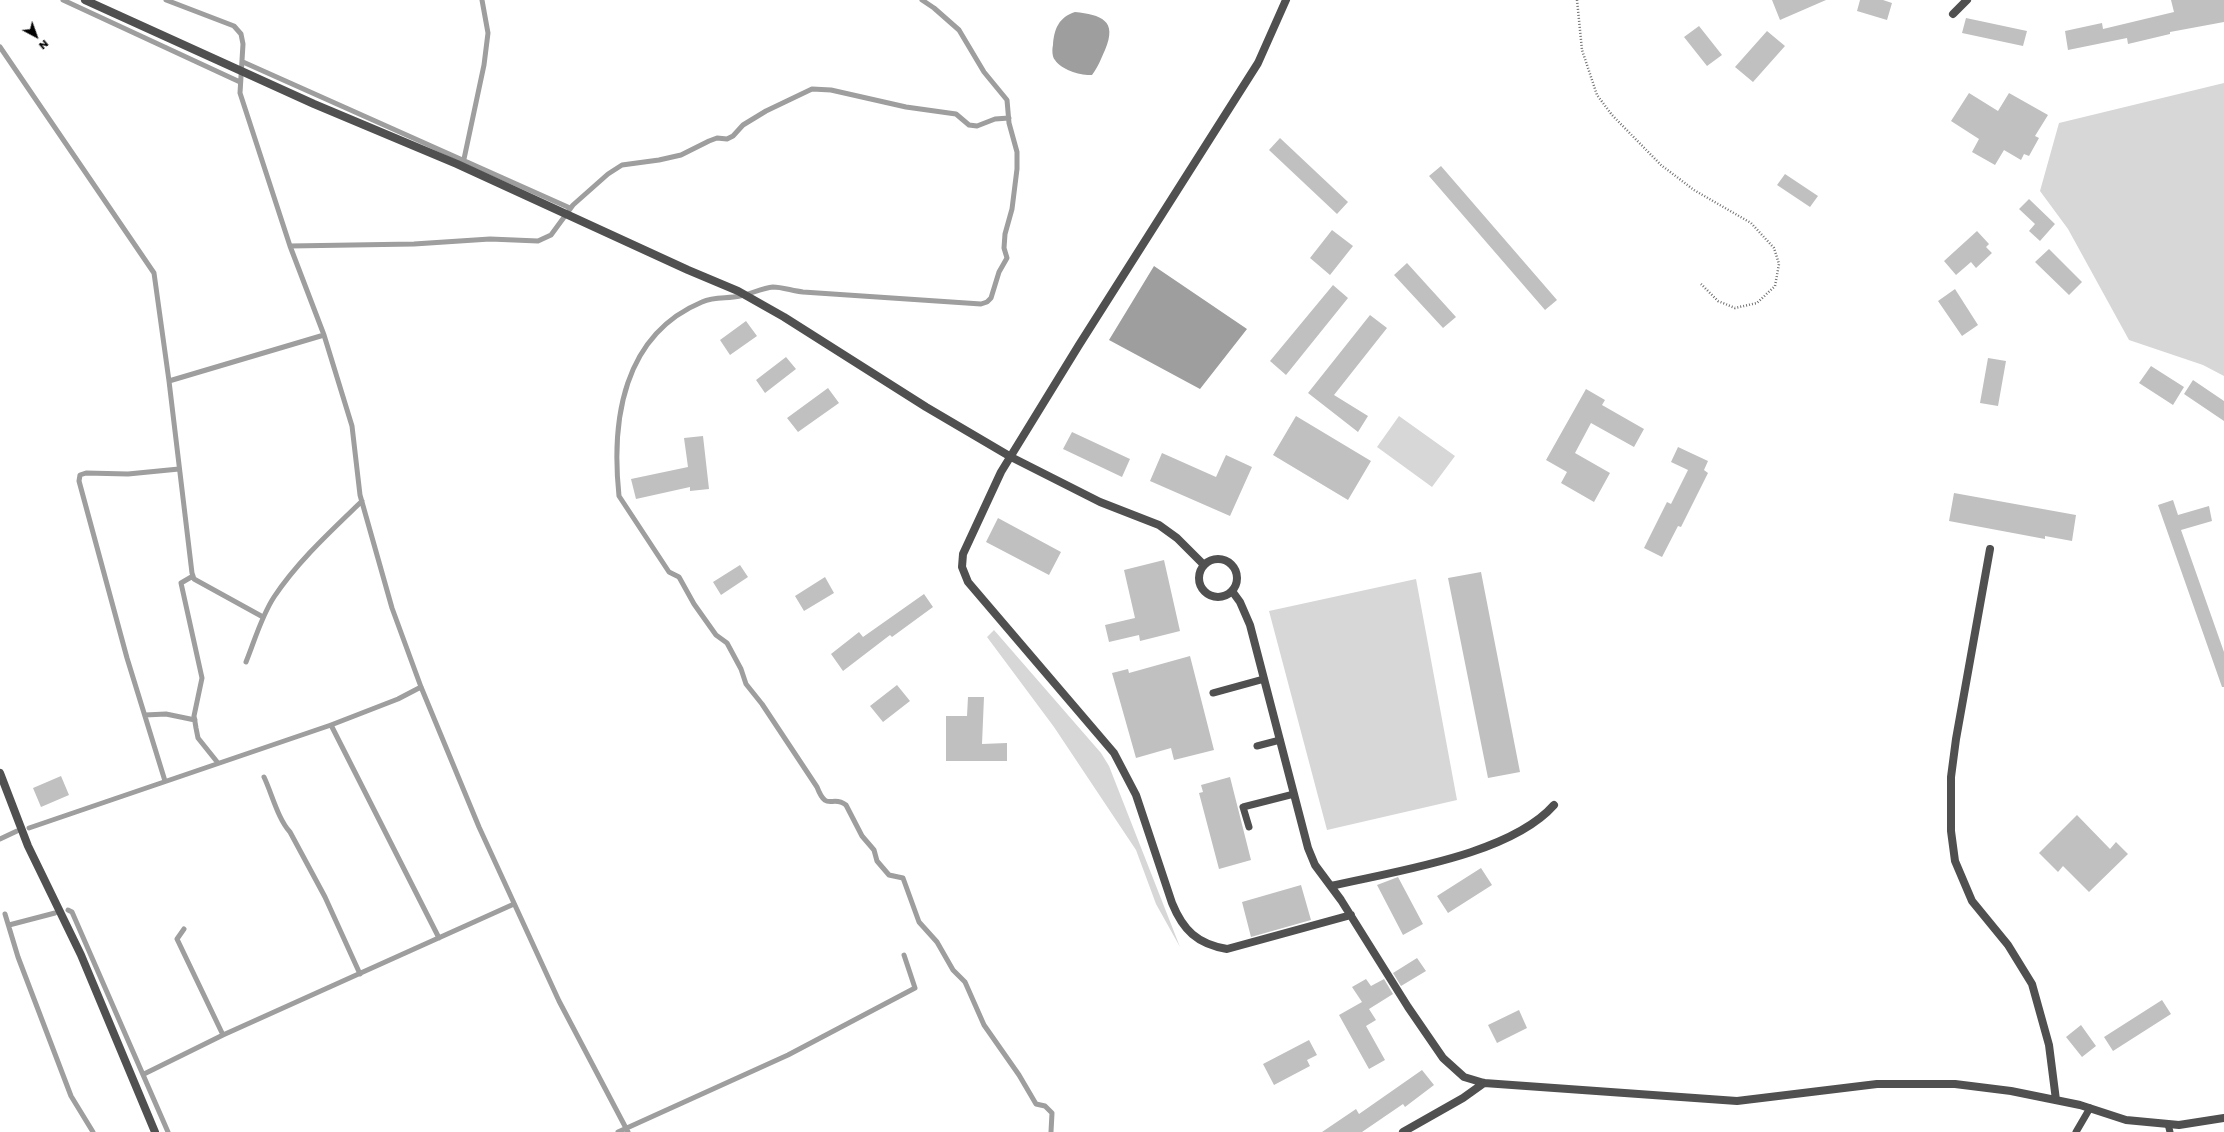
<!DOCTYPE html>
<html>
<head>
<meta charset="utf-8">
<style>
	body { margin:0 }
	#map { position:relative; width:2224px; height:1132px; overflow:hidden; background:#fff; font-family:Poppins,sans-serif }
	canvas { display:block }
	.north { position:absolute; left:16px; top:16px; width:40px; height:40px; -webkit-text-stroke:3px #fff; paint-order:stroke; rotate:139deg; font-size:11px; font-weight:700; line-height:16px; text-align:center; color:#000 }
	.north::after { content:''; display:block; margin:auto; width:14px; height:18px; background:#000; clip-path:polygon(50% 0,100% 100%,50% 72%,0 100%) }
</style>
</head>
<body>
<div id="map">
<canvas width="2224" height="1132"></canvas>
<div class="north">N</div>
</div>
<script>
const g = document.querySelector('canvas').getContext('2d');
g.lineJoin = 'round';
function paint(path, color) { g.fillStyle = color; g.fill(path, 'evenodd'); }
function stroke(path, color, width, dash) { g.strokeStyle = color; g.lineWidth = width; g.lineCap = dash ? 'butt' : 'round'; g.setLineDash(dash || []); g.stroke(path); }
paint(new Path2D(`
	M2224 83V376L2203 365 2129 340 2068 229 2040 191 2059 123Z
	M1399 416 1455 456 1432 487 1377 447Z
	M1416 579 1457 800 1327 830 1269 611Z
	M994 630 1101 753 1109 766 1180 947 1156 904 1136 850 1054 727 987 637Z`), '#d7d7d7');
paint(new Path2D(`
	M1075 12C1101 15 1118 20 1105 50 1101 59 1098 67 1092 75 1082 76 1061 70 1055 60 1052 57 1052 49 1053 45 1054 29 1059 17 1075 12Z
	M1154 266 1247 329 1200 389 1109 340Z`), '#9e9e9e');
stroke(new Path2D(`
	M63 0 240 82
	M166 0 234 26 241 34 243 44 240 93 290 246 324 335 352 426 360 495 392 608 421 687 479 827 559 1001 628 1132
	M922 0 934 8 959 30 984 72 1007 100 1009 123 1017 152V169L1012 209 1005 234 1004 248 1007 258 999 272 991 298 987 302 981 304 803 292C793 291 782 287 773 287 762 288 751 294 740 296 727 299 715 296 702 302 623 335 611 420 619 496L669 572 679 577 694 604 716 635 727 643 741 669 746 684 762 704 817 787C827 813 832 794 846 805L862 836 874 850 877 861 889 875 903 878 919 922 937 942 953 970 965 982 984 1025 1019 1075 1036 1104 1045 1106 1052 1113 1051 1132
	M0 47 154 273 169 381 192 573 194 579 263 617
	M243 62 570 208
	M464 159 484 65 488 33 482 0
	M290 246 414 244 490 239 538 241 551 235 573 205 608 174 622 165 659 160 681 155 709 141 717 138 727 139 733 136 743 125 766 111 812 89 831 90 906 107 956 114 969 125 977 126 995 119 1009 118
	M169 381 324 335
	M193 576 181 583 202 678 194 716 196 728 198 738 218 763
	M246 662C255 640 261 617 274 597 298 561 331 531 362 501
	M145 715 166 714 195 720
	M331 725 439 938
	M264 777C272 794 278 819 290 832L325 897 360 974
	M165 781 127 658 79 481 80 475 86 473 128 474 179 469
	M29 828 331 725 398 699 421 687
	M0 839 17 831
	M68 910 72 912 168 1132
	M5 914 18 957 71 1096 93 1132
	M9 925 55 913
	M184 929 177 939 223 1035
	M144 1074 223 1035 514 904
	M618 1132 788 1055 915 988 904 955`), '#9e9e9e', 5);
paint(new Path2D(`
	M1772 0H1826L1780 20Z
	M1860 0H1883L1892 3 1887 20 1857 11Z
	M2171 0H2224V22L2170 32V34L2128 44 2127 38 2068 50 2065 31 2102 23 2103 29 2174 12Z
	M1966 18 2027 31 2023 46 1962 33Z
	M1699 26 1722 55 1707 66 1684 37Z
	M1767 31 1785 46 1753 82 1735 67Z
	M1969 93 1998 111 2009 93 2048 115 2035 136 2039 138 2029 156 2024 154 2021 160 2004 150 1995 165 1972 152 1979 139 1951 121Z
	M1280 138 1348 202 1337 214 1269 150Z
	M1441 166 1557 300 1545 310 1429 176Z
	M1785 174 1818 196 1810 207 1777 185Z
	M2029 199 2055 224 2040 241 2029 231 2035 224 2019 209Z
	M1332 230 1353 246 1330 275 1310 258Z
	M1977 231 1989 244 1986 247 1992 253 1976 268 1971 262 1956 275 1944 261Z
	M2049 249 2082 282 2069 295 2035 262Z
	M1407 263 1456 317 1443 328 1394 275Z
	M1333 285 1348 298 1286 375 1270 361Z
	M1955 289 1978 325 1962 336 1938 301Z
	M1370 315 1387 328 1334 395 1368 416 1358 432 1308 393Z
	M746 321 757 336 730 355 720 340Z
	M786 357 796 369 765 393 756 380Z
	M1988 358 2006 361 1998 406 1980 403Z
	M2151 366 2184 387 2173 405 2139 383Z
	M2193 380 2224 401V421L2184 394Z
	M828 388 839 403 798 432 787 418Z
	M1586 389 1605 400 1602 405 1644 429 1634 447 1591 423 1575 453 1610 473 1594 502 1561 483 1567 472 1546 460Z
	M1296 416 1371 461 1348 500 1273 455Z
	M1072 432 1130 459 1122 477 1063 449Z
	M703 436 709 489 690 491V487L636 499 631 479 688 467 684 438Z
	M1678 447 1708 461 1704 470 1708 473 1681 527 1678 526 1662 557 1644 548 1667 502 1671 504 1688 470 1671 462Z
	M1162 453 1216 477 1226 455 1252 467 1230 516 1150 481Z
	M1954 493 2076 515 2072 541 2045 536V539L1949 521Z
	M2173 500 2178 515 2209 506 2212 521 2181 530 2224 652V687H2222L2158 505Z
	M998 518 1061 552 1049 575 986 542Z
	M1164 560 1180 631 1140 641 1139 635 1109 642 1105 625 1135 618 1124 570Z
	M740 565 748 577 721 595 713 582Z
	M1481 572 1520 772 1488 778 1448 578Z
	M825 577 834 593 804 611 795 596Z
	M924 594 933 607 892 637 890 635 843 671 831 654 859 632 863 637Z
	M1190 656 1214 750 1174 760 1171 748 1136 758 1112 673 1128 669 1129 673Z
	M897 685 910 701 883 722 870 706Z
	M968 697H984L982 744 1007 743V761H946V716H967Z
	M61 776 69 795 41 807 33 788Z
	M1230 777 1251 860 1219 869 1199 793 1203 792 1201 785Z
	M2077 815 2110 849 2116 842 2128 854 2089 892 2063 866 2058 872 2039 853Z
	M1481 868 1492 885 1448 913 1437 896Z
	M1398 877 1423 924 1403 935 1377 885Z
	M1301 885 1311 920 1251 937 1242 902Z
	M1417 958 1426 971 1401 986 1393 973Z
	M1366 979 1371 986 1384 979 1393 994 1369 1009 1376 1020 1366 1026 1385 1060 1369 1069 1339 1015 1362 1002 1352 987Z
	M2162 1000 2171 1014 2113 1051 2104 1037Z
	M1519 1010 1527 1028 1497 1043 1488 1025Z
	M2081 1025 2096 1046 2082 1057 2066 1037Z
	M1309 1040 1317 1055 1307 1060 1310 1066 1274 1085 1263 1064Z
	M1422 1070 1434 1085 1405 1107 1403 1104 1362 1132H1322L1356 1109 1359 1114Z`), '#c0c0c0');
stroke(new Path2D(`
	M1577 0 1582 50 1597 95 1612 115 1661 165 1694 190 1751 223 1774 248 1779 264 1775 286 1757 303 1735 308 1718 301 1701 284`), '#727272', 2.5, [1, 2]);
stroke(new Path2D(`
	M1213 693 1264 679
	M1257 746 1280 740
	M1249 827 1243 807 1294 794
	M2168 1124 2170 1132
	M2076 1132 2090 1108`), '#505050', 7);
stroke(new Path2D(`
	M85 0 314 104 457 164 688 270 738 291 784 317 926 407 1011 457 1100 502 1159 525 1177 538 1204 565
	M1286 0 1258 63 1079 345 1001 472 963 554 962 567 968 582 1114 753 1136 795 1172 903C1183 930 1197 944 1227 949L1351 915
	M1953 14 1967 0
	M1990 549 1956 739 1951 777V831L1955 861 1972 901 2008 945 2032 984 2049 1045 2056 1100
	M1199 578a19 19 0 1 1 38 0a19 19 0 1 1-38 0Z
	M1232 591 1240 602 1250 625 1308 848 1315 865 1341 900 1408 1007 1443 1058 1464 1077 1484 1083 1737 1101 1877 1084H1955L2011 1091 2080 1105 2126 1120 2179 1125 2224 1118
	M0 773 28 846 81 955 155 1132
	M1331 886C1395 871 1510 855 1554 805
	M1403 1132 1463 1098 1484 1083`), '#505050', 8);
</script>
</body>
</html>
